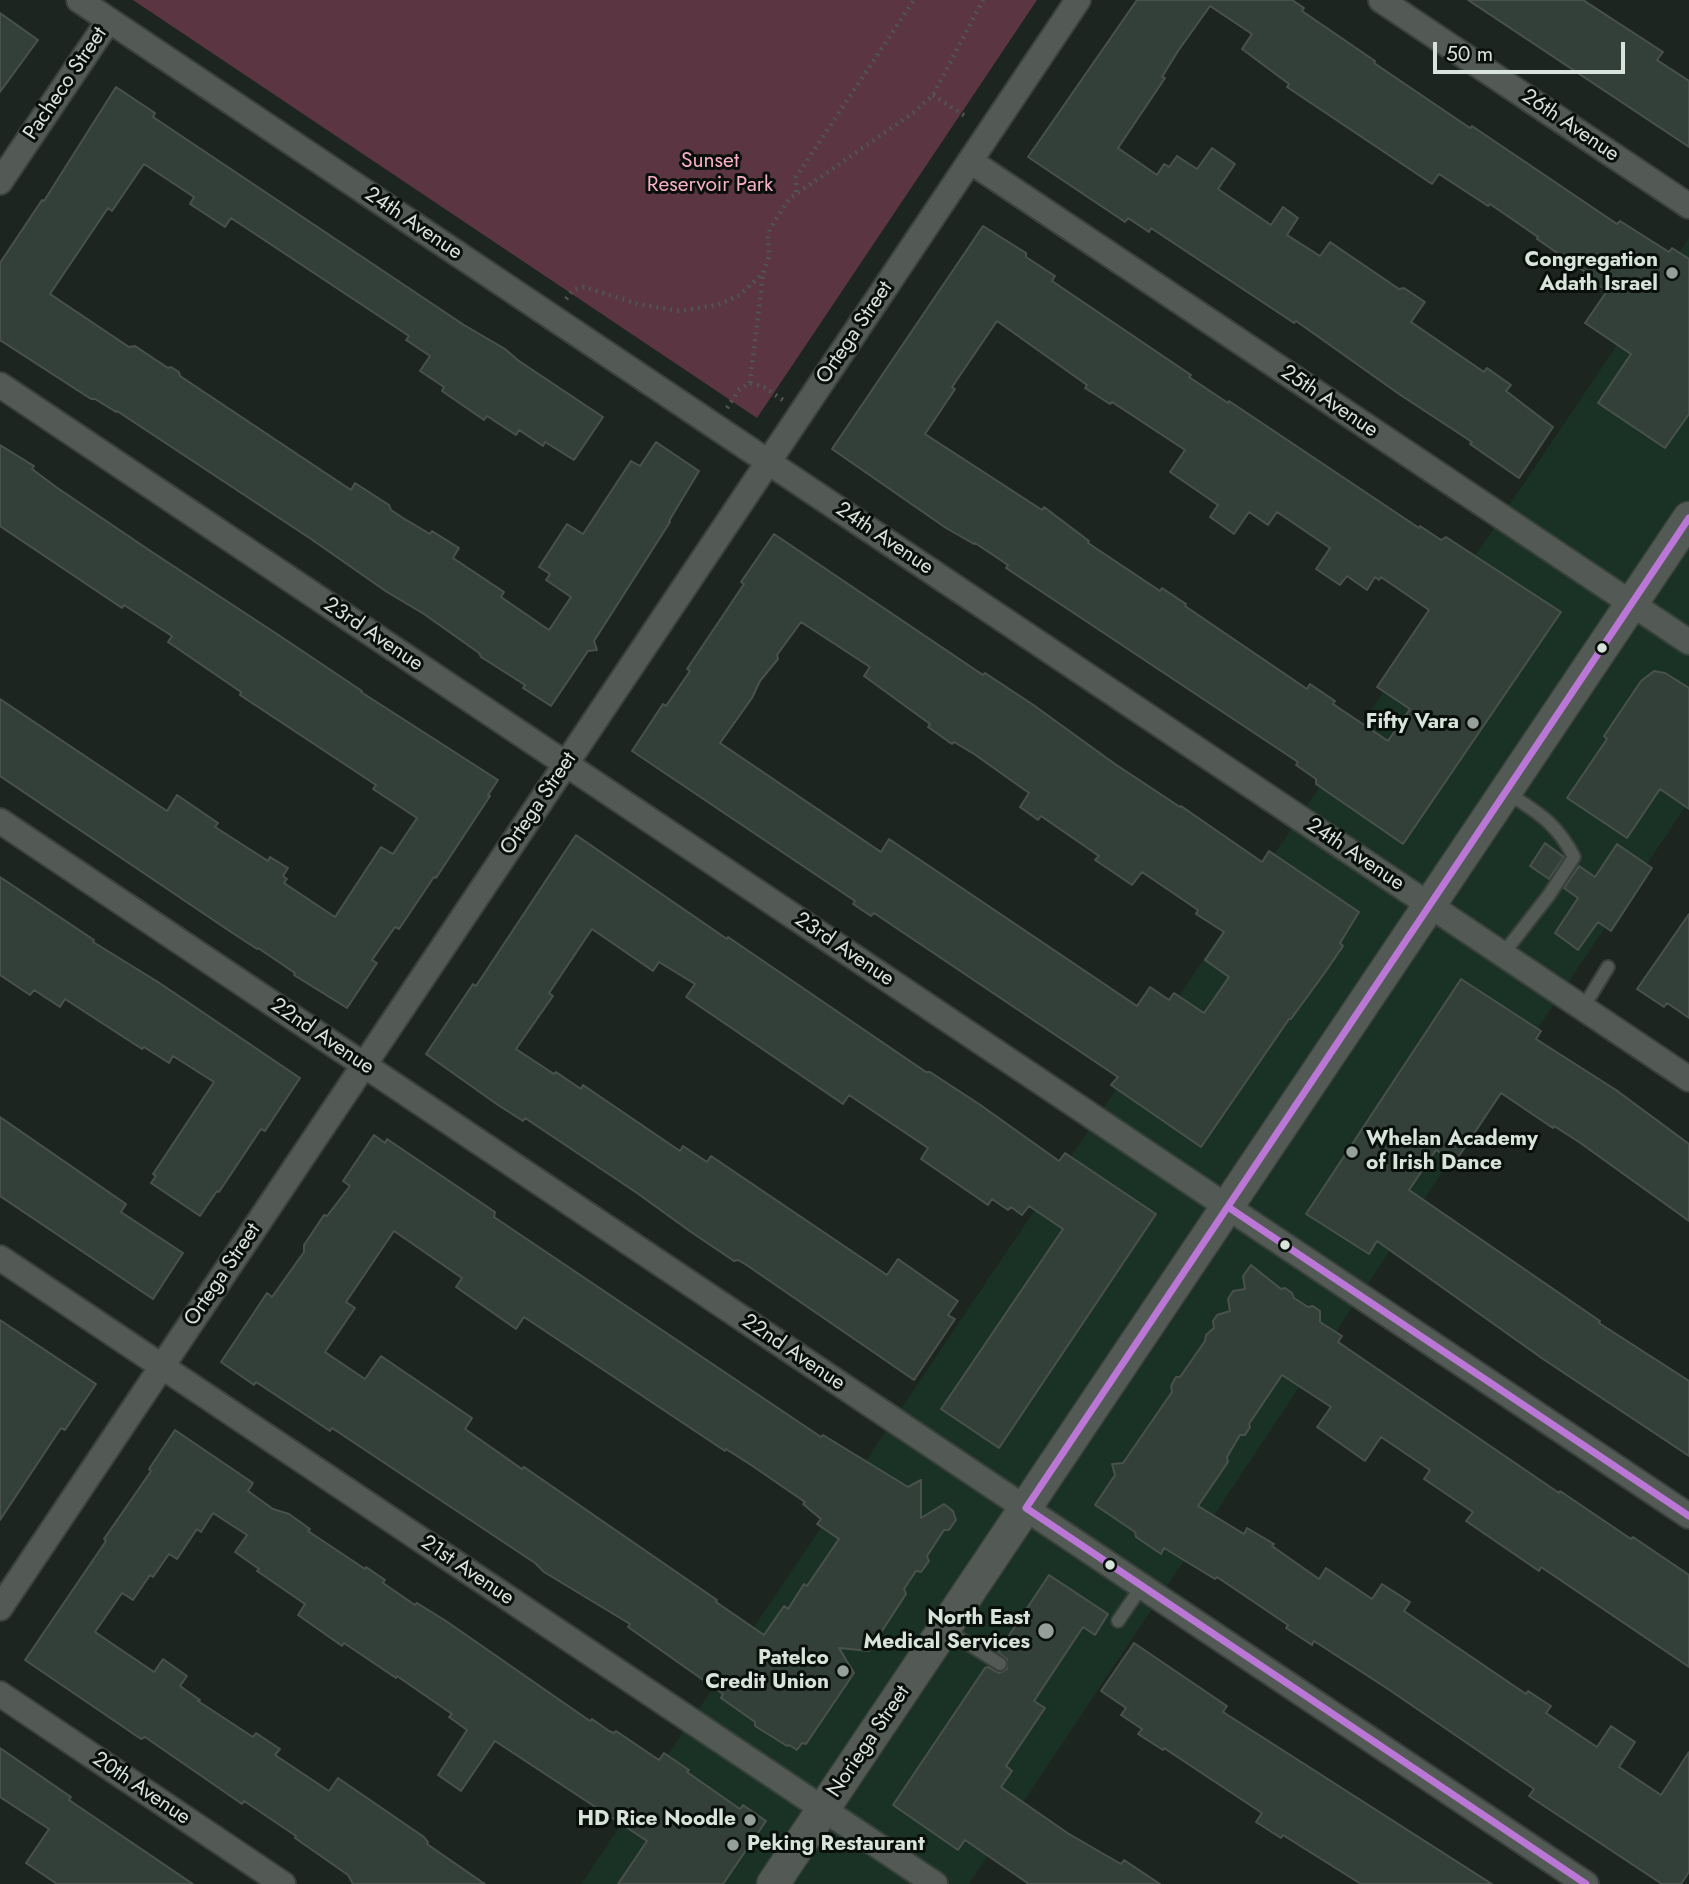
<!DOCTYPE html>
<html>
<head>
<meta charset="utf-8">
<style>
	body { margin:0 }
	#map { position:relative; width:1689px; height:1884px; overflow:hidden; background:#1c2520; font-family:Jost,sans-serif }
	canvas { display:block }
	.scale { position:absolute; left:1433px; top:42px; width:192px; height:32px; box-sizing:border-box; border:4px solid #d8e3dc; border-top:0; padding-left:9px; font-size:21px; line-height:24px; white-space:nowrap; color:#d8e3dc; -webkit-text-stroke:5px #09100c; paint-order:stroke }
</style>
</head>
<body>
<div id="map">
<canvas width="1689" height="1884"></canvas>
<div class="scale">50 m</div>
</div>
<script>
const g = document.querySelector('canvas').getContext('2d');
g.lineJoin = 'round';
function paint(path, color) { g.fillStyle = color; g.fill(path, 'evenodd'); }
function stroke(path, color, width, dash) { g.strokeStyle = color; g.lineWidth = width; g.lineCap = dash ? 'butt' : 'round'; g.setLineDash(dash || []); g.stroke(path); }
function write(font, color, halo, rows, align = 'center') {
  g.font = font + ' Jost,sans-serif'; g.lineWidth = 6; g.setLineDash([]); g.textBaseline = 'middle'; g.strokeStyle = halo; g.fillStyle = color; for (const [text, x, y, turn = 0] of rows) {
    g.save(); g.translate(x, y); g.rotate((+turn || 0) * Math.PI / 180); g.textAlign = isNaN(turn) ? turn : align; if (halo) g.strokeText(text, 0, 0); g.fillText(text, 0, 0); g.restore();
  }
}
paint(new Path2D(`
	M1689 238V801L969 1884H581Z`), '#1a3125');
paint(new Path2D(`
	M133 0H1037L757 418Z`), '#5b3542');
const building = new Path2D(`
	M1137 0H1292L1304 8 1302 11 1375 61 1374 63 1470 128 1472 126 1617 224 1620 221 1669 252 1672 248 1689 259V414L1665 448 1598 403 1631 354 1585 323 1607 291 1584 275 1585 272 1537 239 1538 237 1490 204 1488 206 1439 174 1432 184 1287 87 1289 84 1242 49 1252 34 1210 6 1178 51 1162 77 1165 78 1118 148 1157 175 1164 164 1169 167 1177 156 1197 169 1212 148 1235 164 1218 189 1271 225 1283 207 1298 218 1287 235 1320 256 1330 242 1399 289 1404 288 1425 302 1411 322 1484 372 1487 368 1511 385 1506 391 1553 427 1519 478 1470 444 1472 442 1399 394 1296 321 1294 323 1151 228 1149 232 1128 218 1125 222 1028 157Z
	M1468 0H1583L1663 52 1657 60 1689 81V147Z
	M0 13 38 40 0 92Z
	M116 87 155 113 153 117 464 325 505 349 519 361 603 417 574 460 545 442 543 446 519 430 516 435 487 416 484 420 442 391 444 387 420 371 430 356 406 340 409 336 231 218 225 227 190 204 194 197 144 164 112 211 108 208 50 294 129 347 135 346 168 368 171 367 179 372 180 376 351 490 355 483 389 505 391 510 403 518 430 534 432 531 459 548 453 558 504 592 501 597 549 630 571 597 546 580 550 574 539 567 567 524 583 534 631 461 640 466 656 442 699 471 669 521 670 522 594 641 597 650 588 651 551 706 523 688 525 685 481 657 479 653 424 614 387 592 311 539 117 411 116 412 95 399H91L0 340V263L42 200 44 201Z
	M983 226 1026 253V257L1055 276 1052 281 1191 375 1189 377 1228 403 1229 401 1419 528 1420 526 1441 540 1446 537 1561 612 1403 844 1316 784V779L1296 765 1298 762 1006 568 1008 565 975 543 974 544 946 528 832 449ZM997 321 1087 385 1085 388 1110 404 1112 402 1185 450 1170 472 1218 505 1210 517 1234 534 1249 512 1268 525 1277 512 1330 548 1316 569 1340 585 1347 576 1367 590 1375 577 1379 580 1381 577 1429 610 1377 687 1410 709 1388 741 1333 704 1335 701 1310 684 1307 689 1185 606 1186 604 1162 588 1160 591 1088 543 1089 541 1044 507 1042 510 925 434 955 389 952 387Z
	M0 445 34 466 32 469 56 487 152 552 280 636 362 691 361 692 498 780 488 795 490 796 436 878 434 877 399 929 395 927 372 960 377 963 347 1008 294 975 295 973 258 948 257 949 231 932 0 776V699L167 811 177 795 218 823 215 827 268 861 270 857 288 868 283 876 287 879 284 883 335 917 381 847 393 854 417 818 373 789 376 785 240 695 241 692 168 642 172 636 124 605 122 608 0 526Z
	M774 534 983 675 985 673 1032 704 1115 764 1180 807 1181 806 1262 862 1269 851 1359 912 1340 943 1343 946 1326 971 1291 1019H1289L1201 1147 1111 1085 1118 1077 874 913 871 916 853 904 855 901 632 751 663 704 666 706 690 671 687 669 744 584 741 582ZM801 622 870 667 864 676 930 724 928 727 952 744 954 742 974 754 1029 793 1020 807 1038 820 1041 816 1099 856 1095 860 1132 885 1142 872 1198 910 1196 914 1224 932 1205 960 1229 977 1204 1013 1174 993 1169 1000 1150 987 1137 1006 889 839 881 852 720 743 752 698 760 681 778 659 777 655Z
	M1654 671 1665 673 1689 688V809L1660 789 1627 838 1567 798 1607 739 1604 736 1641 681Z
	M576 835 727 939 728 937 926 1072H930L979 1104 1059 1161 1065 1153 1156 1214 999 1448 941 1409 1063 1229 1029 1206 1022 1215 1011 1207 1008 1210 992 1199 988 1205 921 1159 928 1148 849 1095 843 1104 686 997 695 984 659 962 653 971 592 929 549 993 553 996 516 1049 554 1074 556 1072 581 1089 583 1085 680 1151 683 1146 707 1162 711 1156 887 1275 898 1259 958 1301 948 1315 955 1319 914 1380 745 1264 738 1260 734 1261 691 1232 637 1193 525 1118 523 1121 498 1105 426 1054 473 984 476 986Z
	M1545 843 1564 857 1549 879 1530 866Z
	M1617 844 1652 868 1611 931 1598 922 1578 950 1555 933 1578 898 1564 888 1579 866 1595 877Z
	M0 877 94 940 93 942 158 982 300 1078 265 1131 261 1129 219 1192 217 1191 200 1216 151 1183 156 1176 153 1174 214 1082 173 1056 169 1063 144 1047 142 1049 65 999 60 1007 34 990 30 995 0 975Z
	M1689 914V1018L1667 1003 1664 1007 1637 989Z
	M1461 979 1541 1031 1536 1039 1616 1090 1689 1144V1221L1579 1142 1554 1126 1553 1128 1501 1093 1455 1162 1436 1150 1409 1190 1600 1321 1599 1323 1689 1381V1456L1543 1359 1377 1241 1369 1254 1306 1214Z
	M0 1117 126 1204 121 1212 183 1253 153 1299 0 1196Z
	M374 1135 385 1143 387 1139 495 1212 494 1217 821 1437 823 1435 908 1487 921 1480V1518L944 1504 953 1511 956 1520 949 1530H944L927 1556 929 1561 921 1572 916 1571 904 1589 906 1594 869 1651 839 1648 854 1673 806 1744 802 1743 797 1750 789 1745 787 1746 755 1726V1722L721 1698 723 1694 628 1627 630 1624 544 1572 535 1563 332 1428 330 1431 256 1382 254 1385 221 1362 267 1293 272 1297 304 1252V1245L324 1215 327 1216 350 1186 343 1181ZM394 1231 462 1278 456 1287 516 1329 524 1317 725 1451 726 1449 751 1465 805 1502 803 1504 821 1519 817 1524 839 1539 807 1586 804 1584 788 1609 784 1606 764 1635 716 1602 717 1600 524 1467 522 1469 465 1429 472 1418 381 1356 365 1379 325 1352 355 1308 346 1302Z
	M1251 1265 1281 1289 1285 1288 1292 1293 1294 1298 1308 1307 1313 1306 1320 1311V1322L1342 1336 1338 1342 1559 1493 1560 1491 1631 1539 1633 1537 1689 1575V1667L1541 1567 1539 1571 1466 1521 1473 1512 1424 1479 1430 1470 1381 1437 1365 1461 1317 1427 1331 1407 1282 1375 1249 1424 1250 1427 1245 1435H1240L1227 1457 1228 1462 1198 1506 1244 1534 1247 1528 1274 1544 1272 1546 1319 1579 1326 1568 1372 1599 1382 1584 1410 1602 1404 1611 1526 1694 1528 1691 1551 1706 1546 1713 1597 1747 1611 1726 1635 1742 1619 1767 1661 1795 1689 1752V1872L1681 1884H1662L1529 1796 1534 1789 1388 1689 1314 1641 1312 1645 1286 1628 1288 1625 1217 1577 1215 1579 1164 1548 1161 1554 1136 1537 1135 1532 1095 1505 1115 1475 1112 1464 1123 1463 1172 1392 1171 1386 1176 1377H1180L1205 1341 1206 1335 1214 1328 1213 1321 1217 1315 1230 1311 1228 1299 1233 1291 1245 1289 1243 1276Z
	M0 1320 96 1384 65 1430 61 1428 0 1520Z
	M175 1430 253 1483 248 1491 273 1509 289 1514 310 1529 308 1531 365 1569 366 1567 385 1580 383 1583 415 1605 417 1603 446 1621 590 1721 592 1719 609 1731 614 1733 616 1731 659 1760 664 1753 689 1770 687 1772 740 1809 743 1805 766 1821 723 1884H618L647 1841 495 1741 461 1791 438 1775 467 1730 449 1717 452 1714 397 1676 396 1678 344 1643 342 1646 298 1615 305 1604 257 1571 259 1569 235 1552 247 1535 213 1513 201 1532 197 1529 177 1559 169 1554 153 1577 150 1575 133 1600 122 1593 95 1632 154 1672 163 1659 187 1676 180 1686 200 1700 198 1701 253 1737 256 1733 280 1749 275 1755 329 1791 338 1778 424 1837 428 1842 427 1844 485 1884H353L348 1875 295 1838 296 1836 244 1801 242 1804 145 1737 141 1739 25 1660 106 1541 104 1539 151 1471 149 1469Z
	M1049 1575 1108 1614 1095 1635 1083 1627 1034 1701 1045 1708 1006 1766 1012 1771 1001 1787 1069 1834 1121 1864 1124 1860 1160 1884H1029L965 1840 958 1850 893 1805 985 1668 988 1667 999 1673 1007 1669V1659L998 1652Z
	M1134 1643 1227 1706 1223 1712 1492 1884H1361L1283 1835 1281 1838 1256 1822 1262 1813 1164 1748 1163 1750 1138 1734 1142 1729 1121 1715 1126 1708 1101 1691Z
	M0 1748 71 1797 69 1800 193 1884H57L26 1863 49 1829 0 1797Z`);
paint(building, '#33403a');
stroke(building, '#49514d', 2);
const service = new Path2D(`
	M1503 954 1549 895 1574 857C1556 822 1538 813 1506 792
	M1583 1008 1608 967
	M1118 1621 1142 1586
	M945 1629 1000 1664`);
const minor = new Path2D(`
	M79 0 1689 1079
	M1381 0 1689 206
	M970 161 1689 642
	M0 182 109 20
	M0 385 1689 1516
	M0 821 1586 1884
	M0 1258 935 1884
	M0 1608 1078 0
	M0 1694 283 1884`);
const tertiary = new Path2D(`
	M773 1884 1689 518`);
stroke(service, '#39413c', 16);
stroke(minor, '#39413c', 28);
stroke(tertiary, '#39413c', 35);
stroke(new Path2D(`
	M933 95 965 116
	M796 192V177L914 0
	M566 299 573 290 584 287 638 304 680 311 717 305 740 295 763 273 769 256 768 238 770 229 789 199 913 113 933 95 983 0
	M750 383 763 274
	M727 408 739 390 750 383 764 387 783 400`), '#505552', 4.5, [2, 5]);
stroke(service, '#535a56', 12);
stroke(minor, '#535a56', 24);
stroke(tertiary, '#535a56', 32);
stroke(new Path2D(`
	M1228 1207 1689 1516
	M1586 1884 1026 1508 1689 518`), '#ba77d6', 7);
for (const [x, y, r, color] of [
	[1672,273,7,"#96a09a"],
	[1602,648,6,"#d8e3dc"],
	[1473,723,7,"#96a09a"],
	[1352,1152,7,"#96a09a"],
	[1285,1245,6,"#d8e3dc"],
	[1110,1565,6,"#d8e3dc"],
	[1046,1631,9,"#96a09a"],
	[843,1671,7,"#96a09a"],
	[750,1820,7,"#96a09a"],
	[733,1845,7,"#96a09a"]
]) { const dot = new Path2D(); dot.arc(x, y, r, 0, 2 * Math.PI); g.fillStyle = color; g.fill(dot); stroke(dot, '#09100c', 2.5); }
write('21px', '#d8e3dc', '#09100c', [
	["Pacheco Street",66,84,-56],
	["26th Avenue",1570,126,34],
	["24th Avenue",413,224,34],
	["Ortega Street",855,333,-56],
	["25th Avenue",1329,402,34],
	["24th Avenue",884,539,34],
	["23rd Avenue",373,635,34],
	["Ortega Street",539,804,-56],
	["24th Avenue",1355,855,34],
	["23rd Avenue",844,950,34],
	["22nd Avenue",322,1037,34],
	["Ortega Street",223,1275,-56],
	["22nd Avenue",793,1353,34],
	["21st Avenue",467,1571,34],
	["Noriega Street",869,1742,-56],
	["20th Avenue",141,1789,34]
]);
write('21px', '#f9afc7', '#09100c', [
	["Sunset",710,162],
	["Reservoir Park",710,186]
]);
write('bold 21px', '#d8e3dc', '#09100c', [
	["Congregation",1658,261],
	["Adath Israel",1658,285],
	["Fifty Vara",1459,723],
	["Whelan Academy",1366,1140,"left"],
	["of Irish Dance",1366,1164,"left"],
	["North East",1030,1619],
	["Medical Services",1030,1643],
	["Patelco",829,1659],
	["Credit Union",829,1683],
	["HD Rice Noodle",736,1820],
	["Peking Restaurant",747,1845,"left"]
], 'right');
</script>
</body>
</html>
